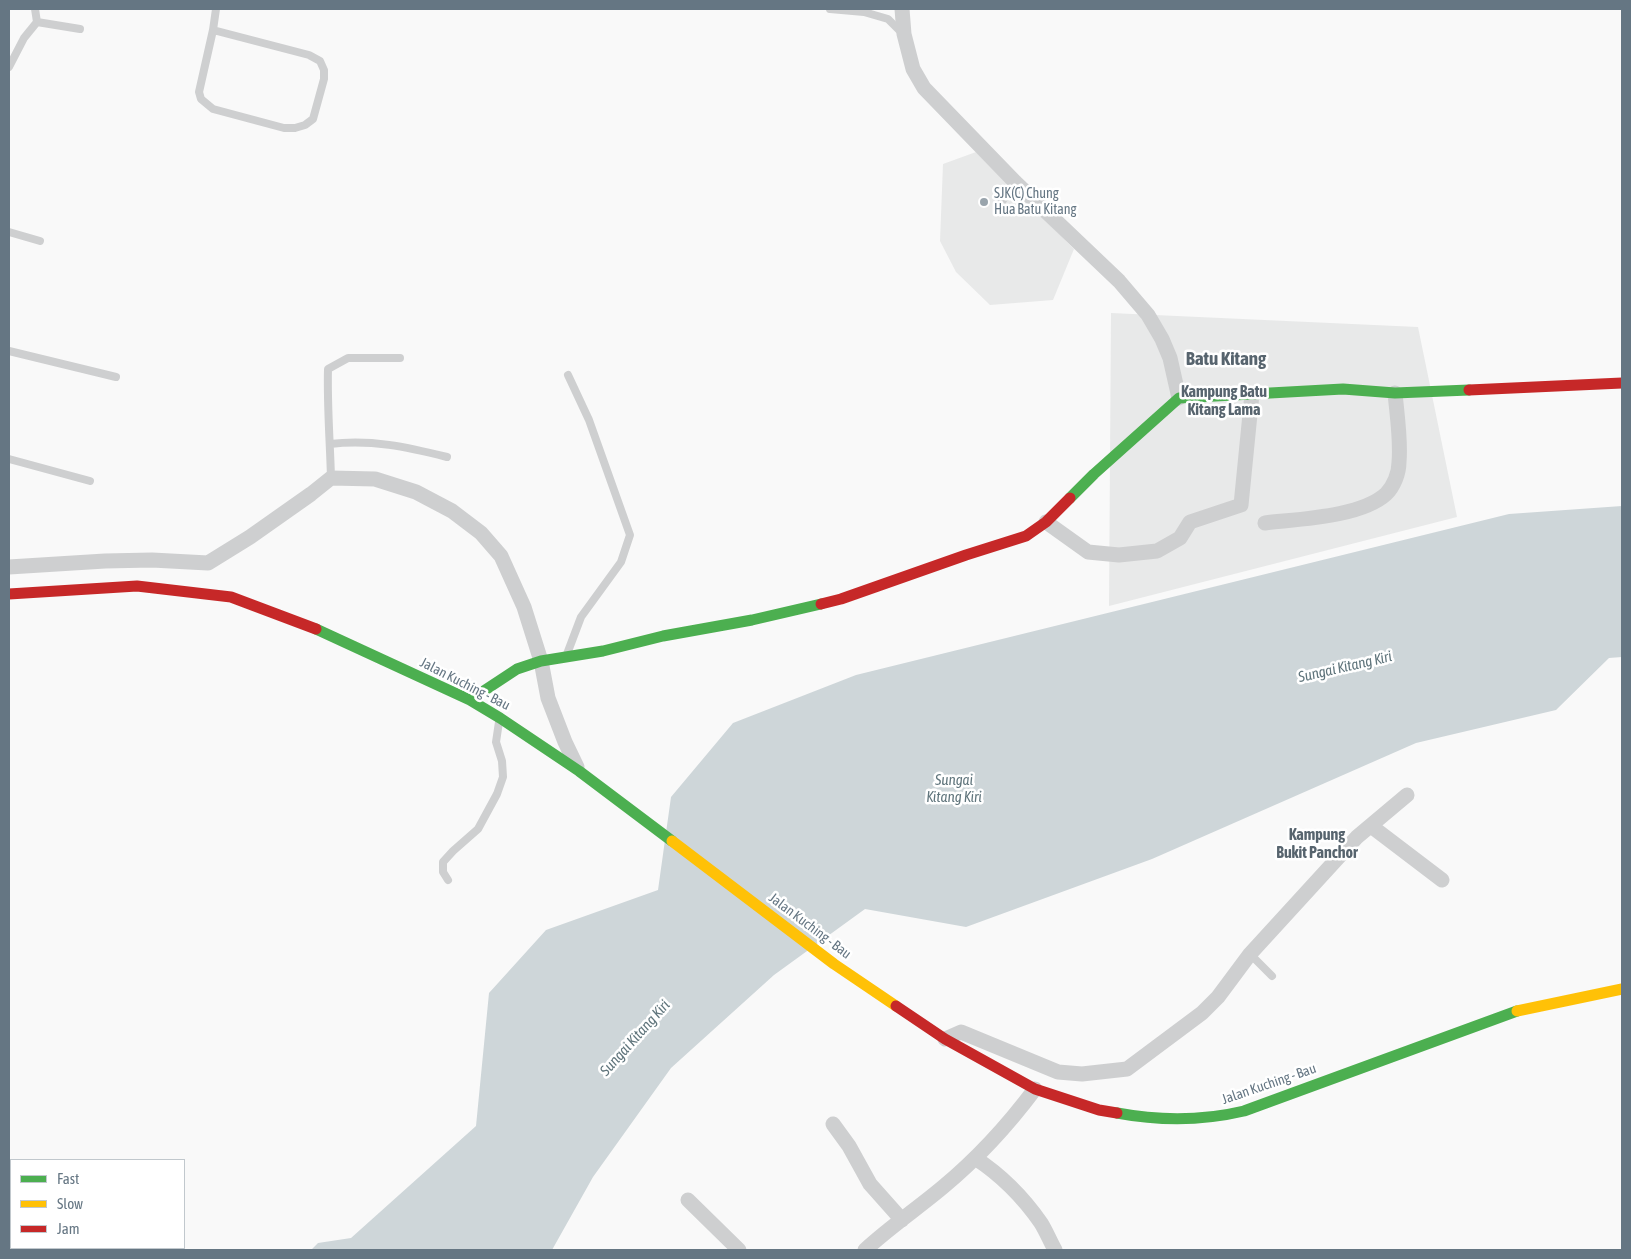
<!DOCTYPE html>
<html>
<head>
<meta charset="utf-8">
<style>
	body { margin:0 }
	#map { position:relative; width:1631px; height:1259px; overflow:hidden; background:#f9f9f9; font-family:"Asap Condensed",sans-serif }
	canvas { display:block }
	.frame { position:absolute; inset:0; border:10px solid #657683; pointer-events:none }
	.legend { position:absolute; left:10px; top:1159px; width:175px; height:90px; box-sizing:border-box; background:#fff; border:1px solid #c1c8cd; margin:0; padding:6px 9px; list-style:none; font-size:15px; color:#657683 }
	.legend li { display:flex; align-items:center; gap:10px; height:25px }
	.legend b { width:25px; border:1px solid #c1c8cd }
</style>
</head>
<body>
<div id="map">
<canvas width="1631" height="1259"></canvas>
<div class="frame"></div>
<ul class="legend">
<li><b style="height:6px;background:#4caf50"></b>Fast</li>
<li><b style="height:6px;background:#ffc107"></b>Slow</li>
<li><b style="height:6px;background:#c62828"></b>Jam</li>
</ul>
</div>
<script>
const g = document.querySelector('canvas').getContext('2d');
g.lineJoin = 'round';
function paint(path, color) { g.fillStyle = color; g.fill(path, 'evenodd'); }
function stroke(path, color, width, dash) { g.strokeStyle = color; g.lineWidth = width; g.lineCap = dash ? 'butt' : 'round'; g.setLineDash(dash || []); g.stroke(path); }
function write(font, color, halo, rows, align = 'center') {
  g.font = font + ' "Asap Condensed",sans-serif'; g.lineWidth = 5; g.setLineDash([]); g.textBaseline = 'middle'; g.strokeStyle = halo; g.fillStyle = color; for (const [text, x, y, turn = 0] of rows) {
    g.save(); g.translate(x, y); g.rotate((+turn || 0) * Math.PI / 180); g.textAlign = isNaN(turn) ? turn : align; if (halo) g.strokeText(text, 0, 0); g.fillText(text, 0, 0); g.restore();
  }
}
paint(new Path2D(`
	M976 152 1074 249 1053 300 990 305 956 272 940 241 943 164Z
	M1111 313 1418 327 1457 517 1109 606Z`), '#e8e9e9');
paint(new Path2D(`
	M1622 506V657L1609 658 1556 710 1416 743 1152 859 966 927 865 909 774 975 671 1068 593 1177 552 1250H311L318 1243 351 1238 476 1126 489 993 546 930 658 890 671 797 733 723 856 675 1509 514Z`), '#ced6d9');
stroke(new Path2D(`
	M830 9 864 12 888 19 902 33
	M37 22 80 29
	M213 30 309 55 320 61 324 70V79L313 119 305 125 295 128H284L213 109 201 99 199 92 213 30 216 9
	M9 67 24 38 37 22 35 9
	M999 206 1015 182
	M9 232 40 241
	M9 351 116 377
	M330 444C371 439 407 447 447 457
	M9 459 90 481
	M331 478C330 441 327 405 328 369L348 358H400
	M567 654 581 617 621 562 630 535 589 420 568 375
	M448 880 443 872V862L453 851 478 829 497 794 503 777 502 761 496 742 499 722
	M1250 954 1272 976`), '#cecfd0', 8);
stroke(new Path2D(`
	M902 9 904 34 913 69 924 88 1015 182 1119 281 1148 315 1162 339 1170 358 1179 398
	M1046 522 1088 552 1119 555 1157 551 1180 538 1190 522 1241 505 1252 394
	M1265 523C1298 519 1361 517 1386 494 1394 486 1399 473 1399 462 1401 440 1397 415 1395 393
	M9 567 105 561 152 560 208 563 250 537 311 494 331 478 375 479 416 492 452 511 481 533 501 556 524 607 541 661 548 698 565 742 577 767
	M1371 826 1442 880
	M945 1039 961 1032 1058 1072 1082 1074 1127 1069 1202 1013 1218 997 1250 954 1357 837 1407 795
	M833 1124 849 1146 870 1184 902 1220
	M975 1158C1001 1175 1023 1197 1041 1223 1046 1231 1050 1241 1055 1250
	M688 1200 739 1250
	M865 1250C890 1227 918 1208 943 1187 978 1158 1008 1125 1035 1089`), '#cecfd0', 15);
stroke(new Path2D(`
	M1070 498 1094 474 1179 398 1343 389 1395 393 1469 390
	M316 629 470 700 500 718 579 771 672 841
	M470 700 517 669 541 661 603 651 663 636 752 620 821 604
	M1117 1113C1160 1121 1202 1121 1244 1111L1517 1011`), '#4caf50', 11);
stroke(new Path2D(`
	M672 841 834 964 896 1006
	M1517 1011 1622 989`), '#ffc107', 11);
stroke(new Path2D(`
	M1469 390 1622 383
	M9 594 137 586 231 597 316 629
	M821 604 841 599 966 555 1026 536 1046 522 1070 498
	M896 1006 945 1039 1035 1089 1099 1110 1117 1113`), '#c62828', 11);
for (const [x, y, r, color] of [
	[984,202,5,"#99a4ac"]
]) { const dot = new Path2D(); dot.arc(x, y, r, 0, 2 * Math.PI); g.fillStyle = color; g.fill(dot); stroke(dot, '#fff', 2); }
write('14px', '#657683', '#fff', [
	["SJK(C) Chung",994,194],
	["Hua Batu Kitang",994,210]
], 'left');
write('14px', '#657683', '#fff', [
	["Jalan Kuching - Bau",465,684,27],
	["Jalan Kuching - Bau",810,926,37],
	["Jalan Kuching - Bau",1269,1084,-19]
]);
write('italic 15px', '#60757c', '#fff', [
	["Sungai Kitang Kiri",1345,667,-13],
	["Sungai",954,780],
	["Kitang Kiri",954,797],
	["Sungai Kitang Kiri",635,1038,-48]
]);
write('bold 16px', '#57646e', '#fff', [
	["Kampung Batu",1224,392],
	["Kitang Lama",1224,410],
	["Kampung",1317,835],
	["Bukit Panchor",1317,853]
]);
write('bold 19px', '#57646e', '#fff', [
	["Batu Kitang",1226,359]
]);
</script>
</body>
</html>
